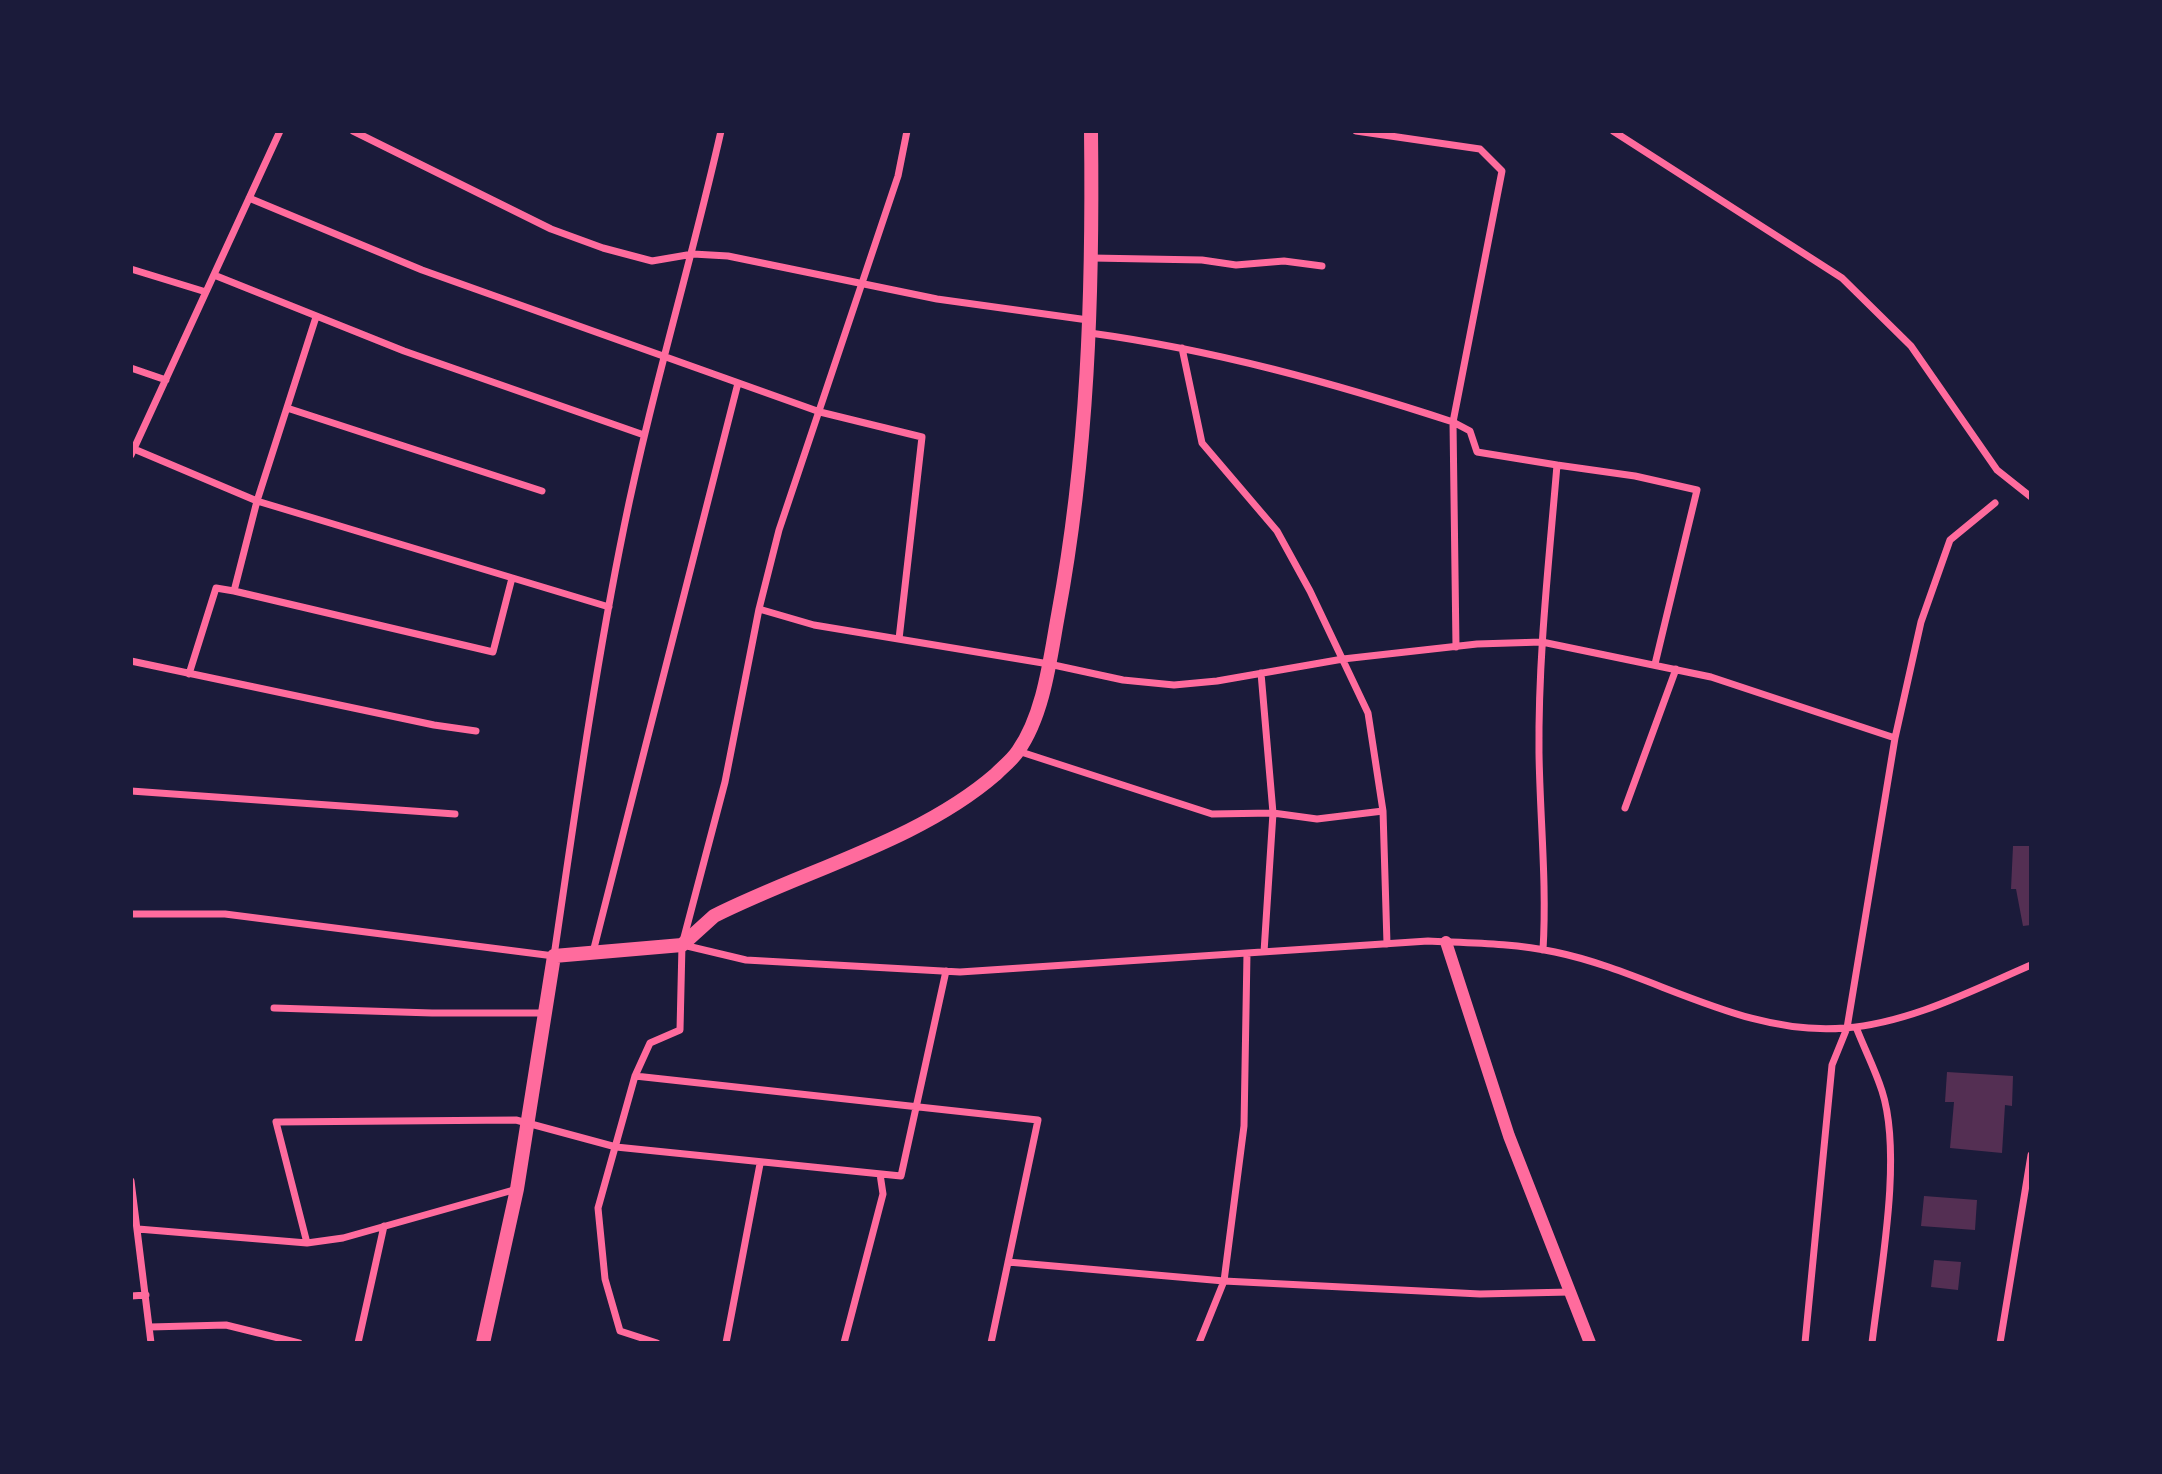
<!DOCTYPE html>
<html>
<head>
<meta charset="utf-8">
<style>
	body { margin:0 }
	#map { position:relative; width:2162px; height:1474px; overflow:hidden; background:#1b1b3a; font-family:"DejaVu Sans",sans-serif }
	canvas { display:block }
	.frame { position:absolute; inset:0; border:133px solid #1b1b3a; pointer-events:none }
</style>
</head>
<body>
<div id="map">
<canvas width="2162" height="1474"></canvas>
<div class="frame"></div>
</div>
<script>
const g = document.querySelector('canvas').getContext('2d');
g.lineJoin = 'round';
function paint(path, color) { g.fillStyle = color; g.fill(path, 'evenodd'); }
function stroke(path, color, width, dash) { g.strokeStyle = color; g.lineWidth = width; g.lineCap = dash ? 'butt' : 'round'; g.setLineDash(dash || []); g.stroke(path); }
paint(new Path2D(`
	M2013 846H2031V925L2023 926 2016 889H2011Z
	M1947 1072 2013 1076 2012 1106 2005 1105 2002 1153 1950 1148 1954 1102H1945Z
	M1924 1196 1977 1200 1975 1230 1921 1226Z
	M1934 1260 1961 1262 1958 1290 1931 1287Z`), '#542f53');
stroke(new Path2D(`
	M353 131 551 229 603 248 652 261 693 254 728 256 937 299 1088 320
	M1356 131 1480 149 1502 171 1453 422 1456 647
	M1613 131 1842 278 1911 346 1997 470 2031 497
	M249 198 422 270 820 412 922 437 899 639
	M1092 258 1202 260 1236 265 1284 261 1322 266
	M131 269 206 292
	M214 275 404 351 644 435
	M316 317 257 501 234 591 493 652 512 578
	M1090 333C1214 350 1334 383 1453 422L1470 431 1477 452 1557 465C1549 561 1538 657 1539 753 1540 819 1547 884 1543 950
	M1182 348 1202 443 1277 531 1310 591 1368 713 1383 811 1387 944
	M131 368 166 380
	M287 408 542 491
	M134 449 257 501 609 607
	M131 455 280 131
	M1557 465 1635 476 1697 490 1655 664
	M759 609 814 625 1049 664 1123 680 1174 685 1217 681 1343 659 1477 644 1542 642 1711 677 1895 738
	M131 661 434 725 476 731
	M1261 673 1273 813 1264 952
	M189 674 216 588 234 591
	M1018 751 1212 814 1273 813 1317 819 1383 811
	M131 791 455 814
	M1625 808 1676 669
	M131 914H225L554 956C575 813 595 669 624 527 651 394 691 264 721 131
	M683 945 746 960 960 972 1428 941C1470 943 1513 943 1555 952 1652 972 1743 1037 1845 1028 1910 1023 1973 990 2031 965
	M593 952 738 383
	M274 1008 432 1013H544
	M1856 1027C1864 1048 1875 1069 1882 1091 1903 1156 1880 1274 1872 1343
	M635 1076 1038 1120 991 1343
	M131 1181 151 1343
	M138 1229 307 1243 343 1238 517 1189
	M307 1243 276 1122 516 1120 616 1147 901 1176 946 971
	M1008 1262 1224 1281 1244 1126 1247 953
	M131 1296 146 1295
	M150 1327 226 1325 299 1343
	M358 1343 384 1226
	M657 1343 620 1331 605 1279 598 1208 635 1076 650 1043 680 1030 682 945 725 782 759 609 779 530 898 176 907 131
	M726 1343 760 1164
	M844 1343 883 1194 880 1174
	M1199 1343 1224 1281 1480 1294 1570 1292
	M1805 1343 1832 1065 1847 1028 1895 738 1921 622 1950 540 1995 503
	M2000 1343 2031 1155`), '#ff6b9d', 7);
stroke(new Path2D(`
	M1446 942 1509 1136 1590 1343`), '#ff6b9d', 12);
stroke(new Path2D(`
	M483 1343 517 1189 554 956 682 945 714 916C805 870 919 841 996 774 1003 767 1013 759 1018 751 1044 714 1050 659 1058 615 1088 454 1093 294 1091 131`), '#ff6b9d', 14);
</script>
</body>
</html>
